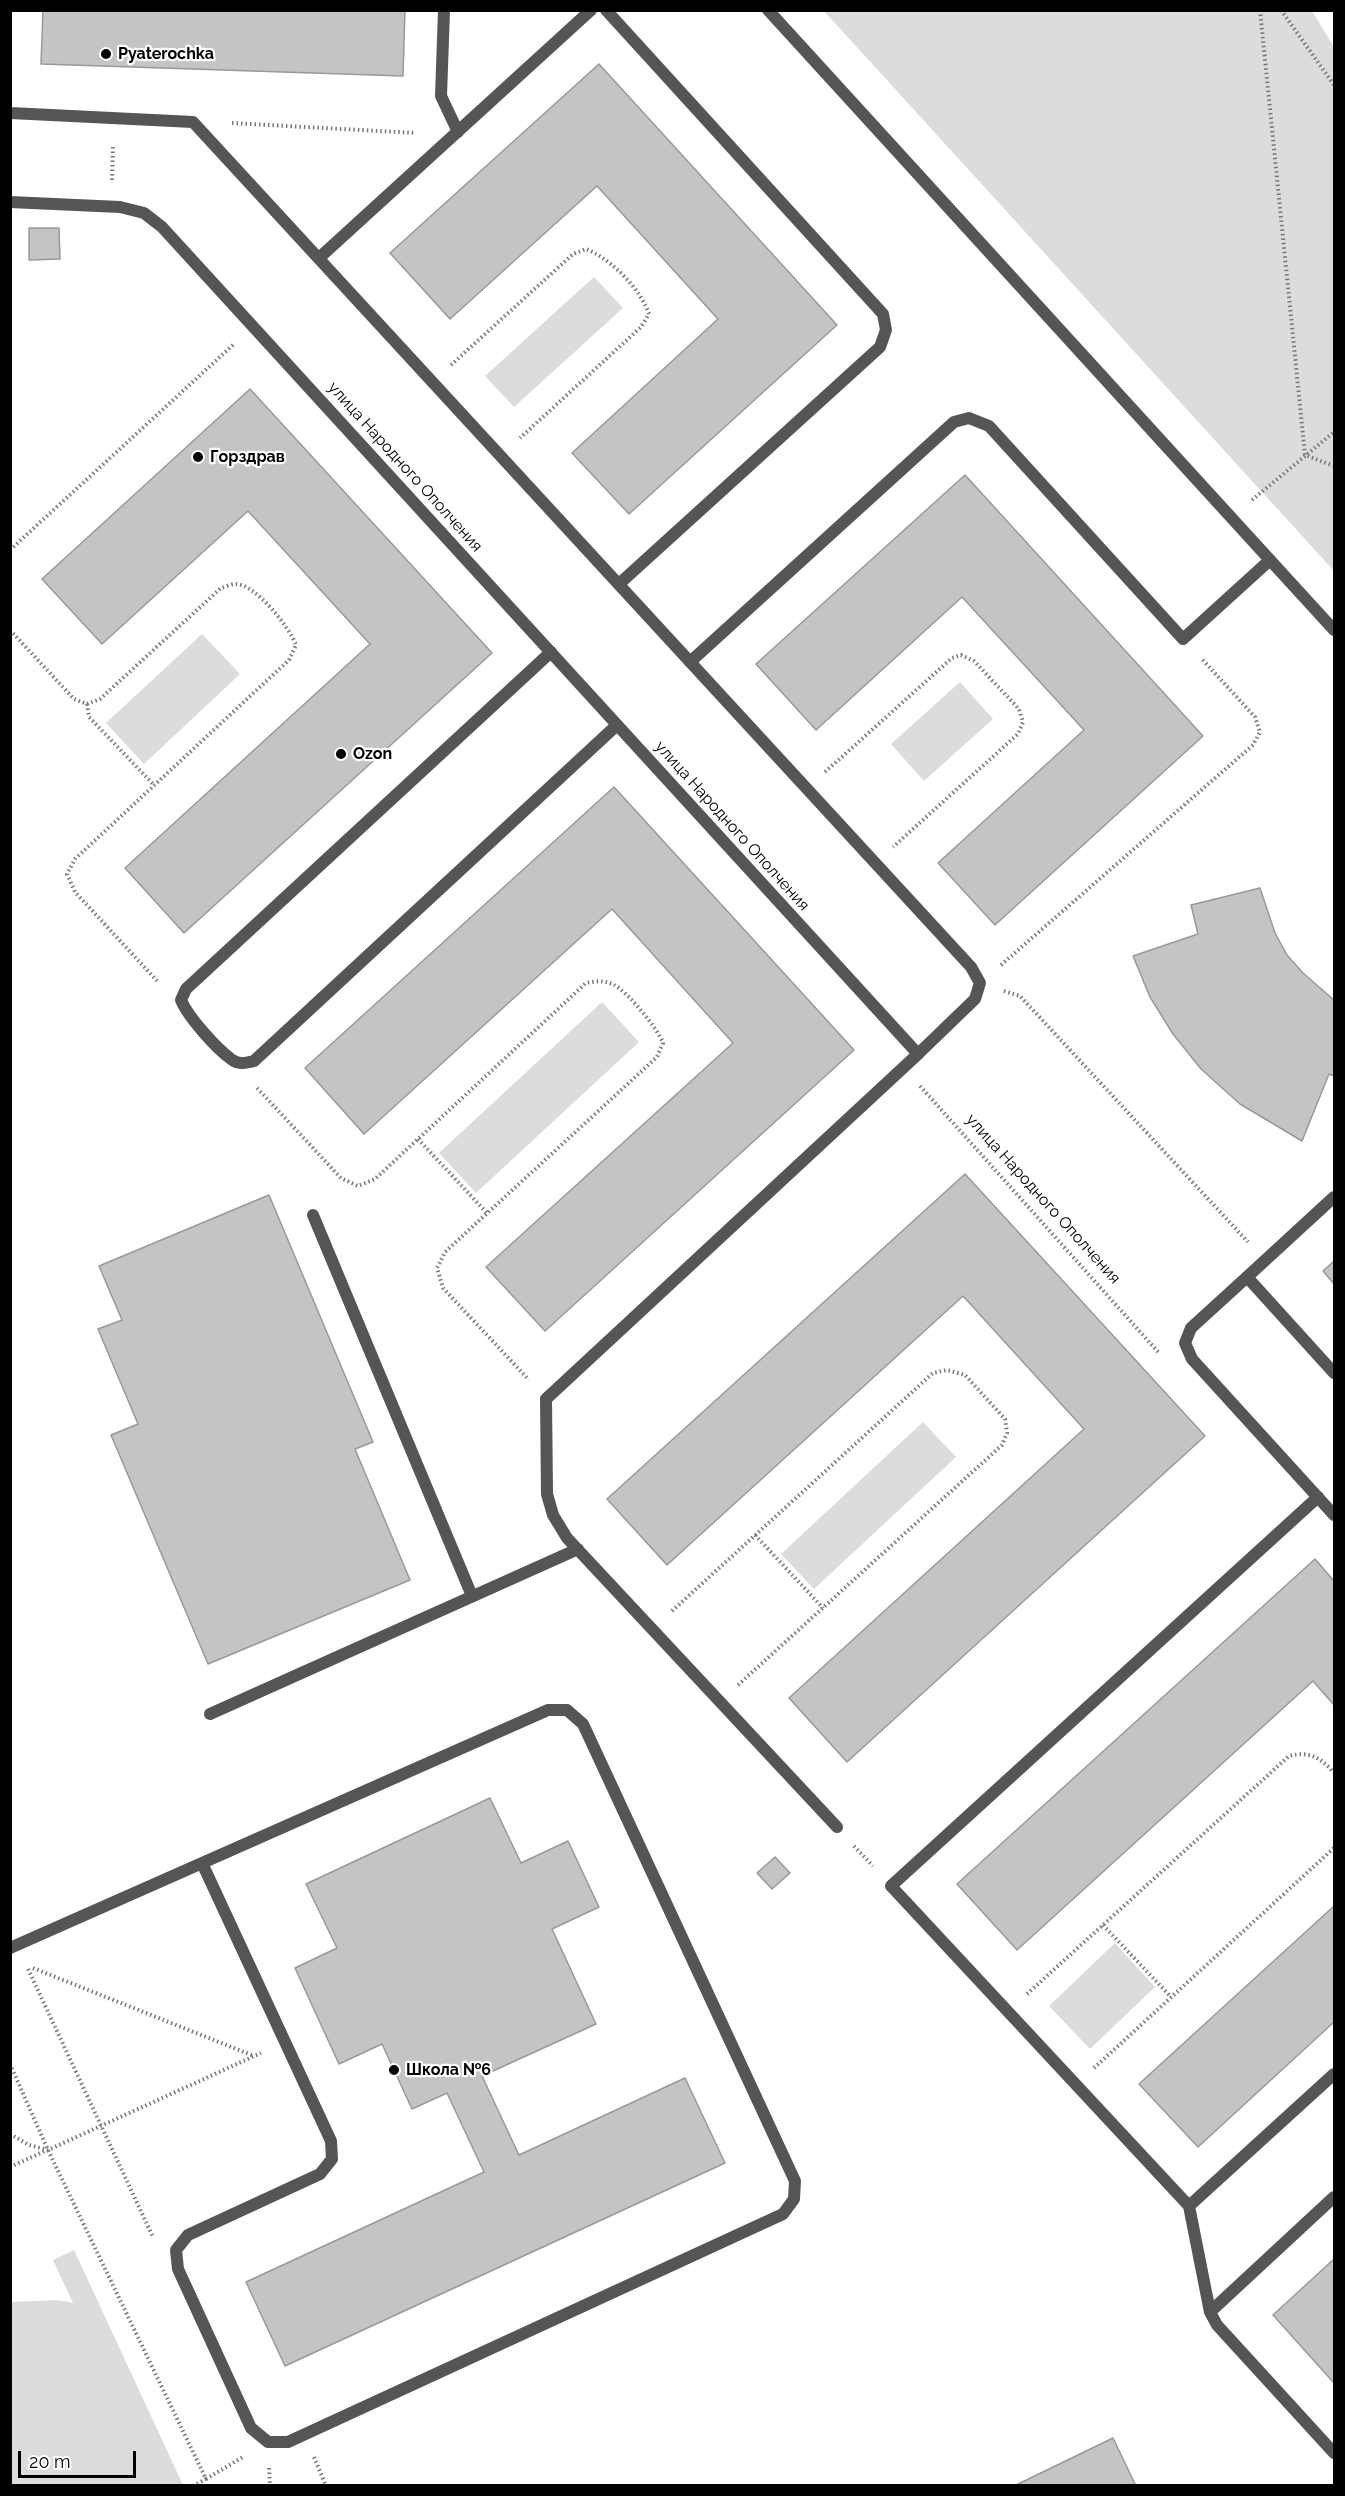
<!DOCTYPE html>
<html>
<head>
<meta charset="utf-8">
<style>
	body { margin:0 }
	#map { position:relative; width:1345px; height:2496px; overflow:hidden; background:#fff; font-family:Raleway,sans-serif }
	canvas { display:block }
	.frame { position:absolute; inset:0; border:12px solid #000; pointer-events:none }
	.scale { position:absolute; left:18px; top:2451px; width:118px; height:27px; box-sizing:border-box; border:3px solid #000; border-top:0; padding-left:8px; font-size:18px; line-height:21px; white-space:nowrap; color:#000; -webkit-text-stroke:4px #fff; paint-order:stroke }
</style>
</head>
<body>
<div id="map">
<canvas width="1345" height="2496"></canvas>
<div class="frame"></div>
<div class="scale">20 m</div>
</div>
<script>
const g = document.querySelector('canvas').getContext('2d');
g.lineJoin = 'round';
function paint(path, color) { g.fillStyle = color; g.fill(path, 'evenodd'); }
function stroke(path, color, width, dash) { g.strokeStyle = color; g.lineWidth = width; g.lineCap = dash ? 'butt' : 'round'; g.setLineDash(dash || []); g.stroke(path); }
function write(font, color, halo, rows, align = 'center') {
  g.font = font + ' Raleway,sans-serif'; g.lineWidth = 4.5; g.setLineDash([]); g.textBaseline = 'middle'; g.strokeStyle = halo; g.fillStyle = color; for (const [text, x, y, turn = 0] of rows) {
    g.save(); g.translate(x, y); g.rotate((+turn || 0) * Math.PI / 180); g.textAlign = isNaN(turn) ? turn : align; if (halo) g.strokeText(text, 0, 0); g.fillText(text, 0, 0); g.restore();
  }
}
paint(new Path2D(`
	M824 11H1312L1334 47V571Z
	M594 277 623 308 514 407 485 376Z
	M202 634 240 674 144 764 106 723Z
	M960 682 993 719 924 781 891 744Z
	M602 1002 639 1042 476 1193 439 1153Z
	M923 1422 956 1457 814 1589 781 1554Z
	M1115 1943 1155 1987 1090 2049 1049 2006Z
	M74 2250 183 2485H11V2302L56 2300 73 2303 53 2260Z`), '#dcdcdc');
const building = new Path2D(`
	M43 10H405L403 76 41 64Z
	M599 64 837 325 629 514 572 453 718 319 597 186 450 319 390 253Z
	M29 228H59L60 259 29 260Z
	M250 389 492 653 184 933 125 868 370 644 248 511 102 644 42 579Z
	M965 475 1203 736 995 925 938 863 1084 730 962 597 816 730 756 664Z
	M614 787 854 1050 545 1331 486 1267 733 1043 612 909 364 1134 305 1068Z
	M1260 888 1275 933 1287 955 1303 973 1334 1000V1076L1329 1074 1302 1141 1240 1104 1201 1069 1173 1034 1150 997 1133 956 1198 934 1191 905Z
	M965 1174 1205 1436 847 1762 789 1698 1084 1429 963 1296 667 1565 607 1499Z
	M269 1195 373 1442 355 1449 410 1580 208 1664 111 1435 138 1424 98 1329 122 1320 99 1266Z
	M1334 1261V1284L1323 1271Z
	M1315 1559 1334 1581V1705L1313 1681 1017 1950 957 1884Z
	M490 1798 521 1863 568 1841 599 1907 552 1929 596 2024 482 2076 519 2155 685 2078 725 2163 285 2366 246 2282 484 2172 447 2093 412 2109 382 2044 339 2064 295 1968 337 1948 306 1884Z
	M775 1857 790 1873 772 1889 757 1873Z
	M1334 1906V2022L1198 2147 1139 2084Z
	M1334 2259V2383L1273 2315Z
	M1113 2438 1136 2486H1014Z`);
paint(building, '#c4c4c4');
stroke(building, '#999', 1.5);
stroke(new Path2D(`
	M1260 10 1305 455 1334 466
	M1281 10 1334 85
	M232 123 416 133
	M112 180 113 145
	M451 365 573 254 586 249C611 259 640 288 649 314L641 327 520 438
	M1252 500 1334 432
	M10 550 234 344
	M10 630 74 699 87 704 100 699 221 588C225 587 231 584 235 584 255 583 290 628 296 645L289 660 75 859 67 874 75 892 159 983
	M87 704 89 717 154 785
	M825 772 952 658 961 655 974 661 1019 709 1023 722 1018 734 893 847
	M1001 965 1253 745 1260 732 1255 717 1201 658
	M1004 991 1020 996 1248 1242
	M920 1086 1159 1353
	M257 1088 341 1178 358 1186 375 1179 586 983C596 981 604 980 614 985 628 992 658 1029 663 1043L657 1057 445 1252 437 1268 443 1288 529 1380
	M418 1139 487 1213
	M755 1535 823 1608
	M672 1611 933 1373 947 1370 965 1375 1005 1419 1007 1433 1002 1445 738 1685
	M854 1846 873 1866
	M1103 1925 1171 1997
	M33 1968 254 2056
	M28 1969 153 2237
	M1027 1994 1289 1756C1310 1751 1320 1757 1334 1773
	M10 2064 48 2150 206 2479 243 2457
	M1094 2068 1334 1848
	M10 2134 29 2145 48 2150 261 2053
	M10 2167 47 2150
	M314 2457 326 2486
	M269 2468 270 2486
	M193 2486 206 2479`), '#777', 4, [1.5, 3]);
stroke(new Path2D(`
	M444 10 441 96 458 132
	M606 10 883 314 886 330 880 347 619 584
	M319 258 591 10
	M1270 560 1334 630
	M551 652 186 989 181 1000C188 1017 216 1048 231 1059 238 1065 245 1063 254 1061L617 725
	M690 662 954 422 969 418 989 426 1183 639 1270 560 768 10
	M313 1215 472 1596
	M1247 1277 1334 1197
	M1318 1497 891 1886 1189 2206 1210 2312 1217 2325 1334 2453
	M210 1714 578 1549
	M837 1827 567 1538 553 1515 547 1494 546 1399 918 1054
	M10 1948 548 1710H567L583 1724 795 2181 794 2199 783 2214 288 2442H268L251 2428 178 2269 176 2250 188 2235 320 2174 332 2159 331 2141 202 1863
	M1189 2206 1334 2074
	M1210 2312 1334 2197`), '#555', 12);
stroke(new Path2D(`
	M10 113 193 122 971 967 980 983 975 999 918 1054 162 227 144 213 120 207 10 202
	M1334 1373 1247 1277 1191 1328 1185 1343 1192 1359 1334 1515`), '#555', 12);
for (const [x, y, r, color] of [
	[106,54,6,"#000"],
	[198,457,6,"#000"],
	[341,754,6,"#000"],
	[394,2070,6,"#000"]
]) { const dot = new Path2D(); dot.arc(x, y, r, 0, 2 * Math.PI); g.fillStyle = color; g.fill(dot); stroke(dot, '#fff', 2); }
write('bold 16px', '#000', '#fff', [
	["Pyaterochka",118,54],
	["Горздрав",210,457],
	["Ozon",353,754],
	["Школа №6",406,2070]
], 'left');
write('16px', '#000', '#fff', [
	["улица Народного Ополчения",405,467,48],
	["улица Народного Ополчения",732,826,48],
	["улица Народного Ополчения",1043,1199,48]
]);
</script>
</body>
</html>
